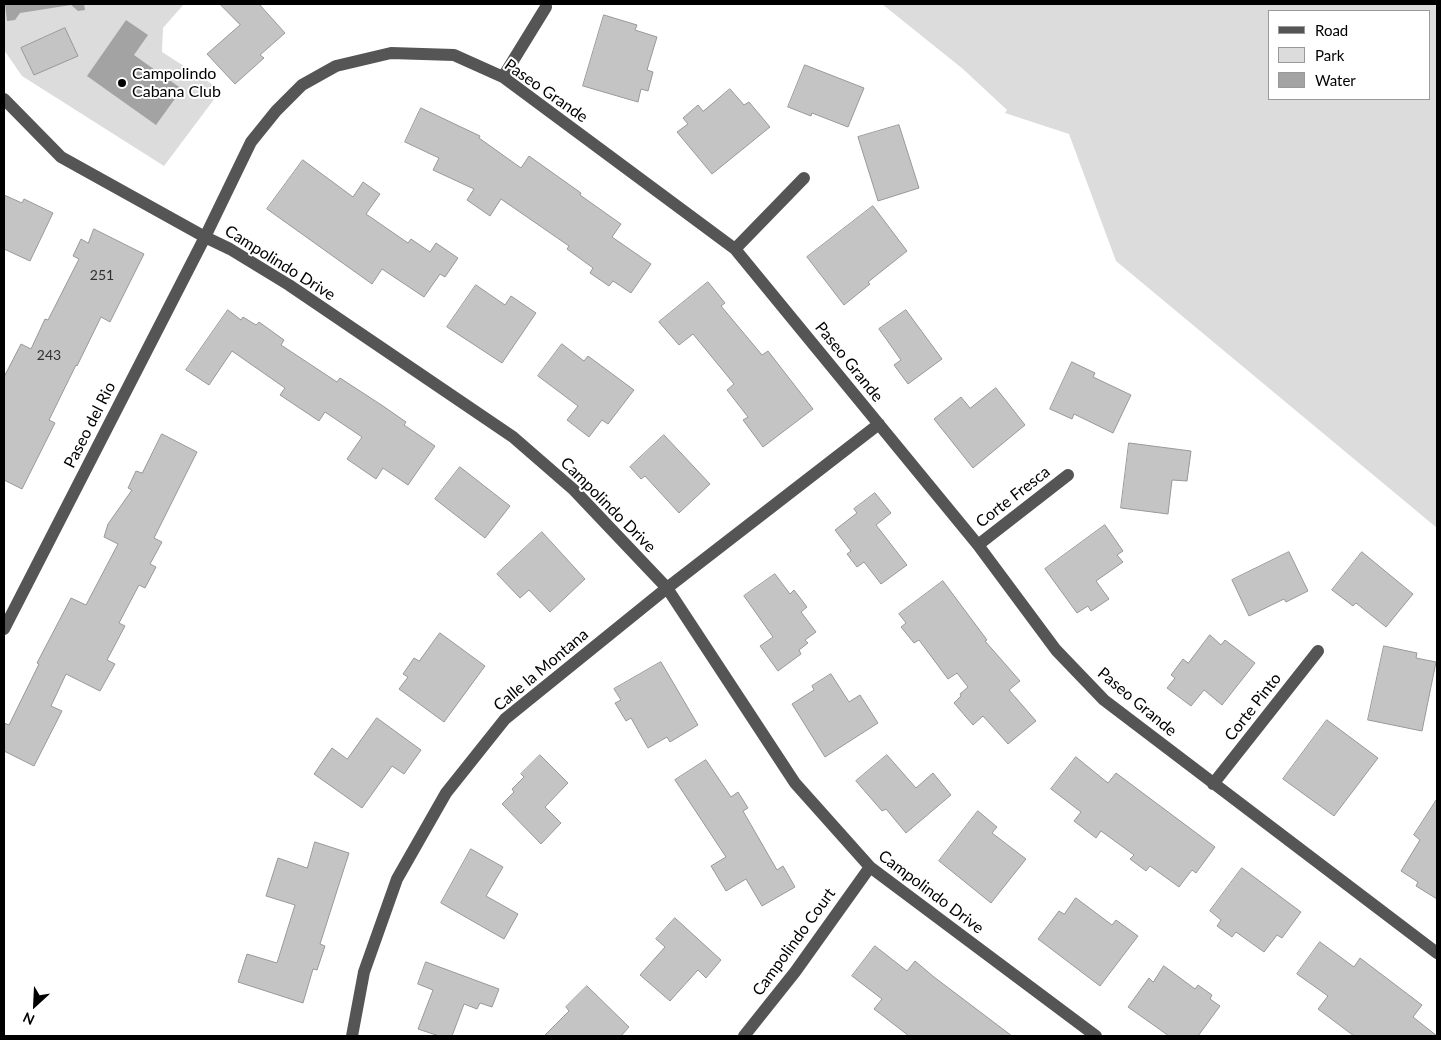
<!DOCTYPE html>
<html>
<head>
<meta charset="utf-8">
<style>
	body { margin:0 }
	#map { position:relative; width:1441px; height:1040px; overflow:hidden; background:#fff; font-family:Lato,sans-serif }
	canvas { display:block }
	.frame { position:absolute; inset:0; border:5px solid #000; pointer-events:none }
	.legend { position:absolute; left:1268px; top:10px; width:162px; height:90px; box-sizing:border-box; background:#fff; border:1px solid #999; margin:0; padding:6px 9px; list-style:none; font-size:15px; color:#000 }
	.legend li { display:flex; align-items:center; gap:10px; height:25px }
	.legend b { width:25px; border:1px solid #999 }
	.north { position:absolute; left:10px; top:980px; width:50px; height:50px; -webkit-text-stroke:4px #fff; paint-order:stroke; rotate:205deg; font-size:14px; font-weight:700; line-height:20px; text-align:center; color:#000 }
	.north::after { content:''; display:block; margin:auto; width:18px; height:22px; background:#000; clip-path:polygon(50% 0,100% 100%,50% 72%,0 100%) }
</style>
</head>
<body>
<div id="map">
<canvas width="1441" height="1040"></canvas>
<div class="frame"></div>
<ul class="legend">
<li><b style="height:6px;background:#555"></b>Road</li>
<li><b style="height:14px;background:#dcdcdc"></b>Park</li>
<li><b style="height:14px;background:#a3a3a3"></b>Water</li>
</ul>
<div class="north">N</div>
</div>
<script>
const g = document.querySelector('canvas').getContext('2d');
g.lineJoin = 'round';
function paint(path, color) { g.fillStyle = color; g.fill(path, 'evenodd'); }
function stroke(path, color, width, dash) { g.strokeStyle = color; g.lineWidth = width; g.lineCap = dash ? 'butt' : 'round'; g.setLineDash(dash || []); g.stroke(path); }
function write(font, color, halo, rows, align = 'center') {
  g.font = font + ' Lato,sans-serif'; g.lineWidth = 4; g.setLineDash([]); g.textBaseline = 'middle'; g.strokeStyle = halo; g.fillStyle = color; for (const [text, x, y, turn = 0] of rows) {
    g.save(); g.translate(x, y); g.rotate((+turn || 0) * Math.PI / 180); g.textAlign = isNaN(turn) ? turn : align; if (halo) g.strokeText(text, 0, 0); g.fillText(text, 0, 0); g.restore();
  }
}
paint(new Path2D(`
	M4 4H184L163 28 162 52 221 90 164 166 22 76 4 50Z
	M882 4H1437V528L1116 261 1069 134 1005 113 1007 110 963 69ZM1430 11V99H1270V11Z`), '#dcdcdc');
paint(new Path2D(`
	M5 4H84L85 10 78 11 71 5 20 13 15 20 7 21Z
	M126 20 148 35 134 55 182 89 156 125 87 76Z`), '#a3a3a3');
const building = new Path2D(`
	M220 4H259L285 33 260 55 264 58 235 84 207 54 240 25Z
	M604 15 637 25 635 30 657 37 647 70 653 72 648 91 641 89 638 102 583 86Z
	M65 28 78 56 34 75 21 48Z
	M805 65 864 88 848 127 812 113 811 116 788 107Z
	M730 89 744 105 749 102 770 127 712 174 677 132 688 124 683 118 698 105 703 111Z
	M421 108 480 136 479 138 521 168 529 156 581 193 580 195 621 224 612 237 651 264 631 293 613 281 609 286 590 273 593 268 567 249 569 246 501 199 490 216 467 200 474 189 433 170 439 158 405 142Z
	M899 125 919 188 878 201 858 137Z
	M303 160 353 197 363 182 380 194 366 214 408 243 411 239 430 252 436 243 458 258 445 277 440 274 424 297 382 269 372 284 267 209Z
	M4 195 22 203 24 199 53 213 30 261 4 249Z
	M873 206 907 251 868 282 870 284 844 305 807 257Z
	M94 229 144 254 110 322 101 317 77 366 76 365 49 420 55 423 22 489 4 480V377L21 344 31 349 45 319 48 320 79 259 73 256 81 239 88 243Z
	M708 282 725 303 721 306 762 355 768 351 813 409 763 447 743 420 748 417 727 390 734 384 693 334 679 345 659 322Z
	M476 285 505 305 511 296 536 313 502 363 447 327Z
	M228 310 241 320 243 317 256 325 259 322 284 340 281 345 337 382 340 378 383 406 406 422 404 425 435 446 408 485 383 468 376 479 347 459 362 437 325 412 319 421 280 395 285 388 232 351 209 385 186 370Z
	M906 310 942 359 908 384 894 365 901 360 879 329Z
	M562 344 584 361 588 356 634 390 608 424 602 420 589 437 567 420 578 406 538 376Z
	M1072 362 1095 373 1093 377 1131 395 1113 433 1074 414 1072 419 1050 409Z
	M996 388 1025 425 973 468 934 419 961 397 970 408Z
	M162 434 197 452 154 538 162 542 150 564 156 567 145 588 139 585 119 623 125 626 107 660 115 664 100 691 66 674 51 706 62 711 34 766 4 751V723L9 725 39 664 37 663 71 598 86 605 118 544 104 537 108 524 132 490 128 488 136 471 142 473Z
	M664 435 710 484 679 513 645 476 641 479 630 467Z
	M1129 443 1191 451 1187 481 1172 480 1168 514 1121 508Z
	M460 467 510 506 485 538 435 499Z
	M875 493 891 513 876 525 907 565 881 584 864 562 857 567 847 554 851 551 835 530 857 513 854 509Z
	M1105 525 1123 551 1117 555 1123 562 1096 581 1109 599 1091 611 1088 606 1077 613 1045 569Z
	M542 532 585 579 550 612 529 590 520 598 497 574Z
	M1289 552 1308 591 1286 602 1284 599 1249 616 1232 580Z
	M1362 552 1413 594 1386 627 1356 603 1353 606 1332 590Z
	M775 574 790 594 794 590 807 607 801 612 816 632 805 640 808 643 799 650 801 654 778 671 760 646 773 637 744 596Z
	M943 581 987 640 985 641 1020 681 1009 690 1036 721 1008 744 983 716 973 725 954 703 961 696 960 694 968 687 957 673 948 679 919 640 914 643 901 627 906 623 899 614Z
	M440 633 485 666 444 722 399 689 408 677 403 674 414 658 419 661Z
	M1210 635 1221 645 1225 640 1255 663 1222 705 1204 690 1191 706 1167 688 1175 678 1171 675 1183 659 1188 663Z
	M1384 646 1417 653 1416 658 1436 662 1422 731 1368 720Z
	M661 662 698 725 670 742 667 737 648 748 631 718 626 721 615 703 621 700 614 689Z
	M831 674 849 702 860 695 878 723 825 757 792 704 814 690 812 686Z
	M377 718 421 750 404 774 392 766 362 808 314 774 332 748 347 759Z
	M1327 720 1378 758 1334 816 1283 779Z
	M540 755 568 783 545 807 561 823 541 844 502 804 514 792 512 789 524 777 521 774Z
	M887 755 916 788 933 773 951 795 906 833 886 809 882 811 856 781Z
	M1076 757 1108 783 1116 773 1215 847 1196 873 1192 870 1179 887 1150 866 1146 871 1130 859 1134 855 1101 831 1096 838 1074 821 1081 812 1051 789Z
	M706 760 731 797 738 792 748 808 743 811 777 870 783 866 795 887 762 906 746 879 726 891 711 866 726 857 675 780Z
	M1437 799V899L1416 886 1418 882 1401 871 1420 840 1414 835Z
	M978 811 997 827 992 833 1026 859 991 903 939 861Z
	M315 842 349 853 320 944 325 946 317 970 313 969 303 1003 238 982 247 954 277 963 295 905 266 896 278 858 307 868Z
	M471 849 503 867 486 896 518 914 504 939 441 903Z
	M1242 868 1301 912 1282 938 1277 935 1264 952 1236 932 1232 937 1217 926 1221 920 1210 911Z
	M1076 898 1112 925 1116 920 1138 936 1100 986 1038 939 1059 911 1064 914Z
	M675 918 721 960 706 978 698 970 670 1001 640 975 665 947 656 939Z
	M1320 942 1354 967 1360 958 1422 1005 1413 1017 1437 1036H1354L1318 1009 1328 996 1297 974Z
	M875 946 907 971 915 961 934 977 1012 1036H909L874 1009 882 999 852 976Z
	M426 962 499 989 492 1007 480 1003 477 1009 464 1004 452 1036H439L418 1029 433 990 418 984Z
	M1164 966 1195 989 1198 985 1212 995 1210 999 1220 1006 1198 1036H1169L1128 1007 1149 978 1153 982Z
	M587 986 629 1027 621 1036H544L569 1011 566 1007Z`);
paint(building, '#c4c4c4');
stroke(building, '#999', 1);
stroke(new Path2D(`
	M503 77 546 7
	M4 99 61 157 205 237 230 249 289 285 513 437 574 490 667 588 795 783 870 867 1096 1036
	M735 249 804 178
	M978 545 1068 475
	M4 629 205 237 251 142 276 111 302 85 336 66 391 53 454 55 503 77 735 249 978 545 1056 650 1104 700 1437 953
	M1213 784 1318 651
	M352 1036 364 972 397 879 446 793 505 719 667 588 879 424
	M744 1036 795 972 870 867`), '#555', 12);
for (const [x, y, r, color] of [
	[122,83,5,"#000"]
]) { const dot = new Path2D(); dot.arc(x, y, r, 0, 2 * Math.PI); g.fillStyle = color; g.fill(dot); stroke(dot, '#fff', 2); }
write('14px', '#313131', null, [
	["251",102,275],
	["243",49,355]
]);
write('16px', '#000', '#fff', [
	["Campolindo",132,74],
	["Cabana Club",132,92]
], 'left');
write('16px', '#000', '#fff', [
	["Paseo Grande",546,91,35],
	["Campolindo Drive",280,263,32],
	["Paseo Grande",849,362,51],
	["Paseo del Rio",90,425,-63],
	["Corte Fresca",1013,497,-38],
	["Campolindo Drive",608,505,45],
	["Calle la Montana",541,670,-40],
	["Paseo Grande",1137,702,40],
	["Corte Pinto",1253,707,-52],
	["Campolindo Drive",931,892,37],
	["Campolindo Court",794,942,-54]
]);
</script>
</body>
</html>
